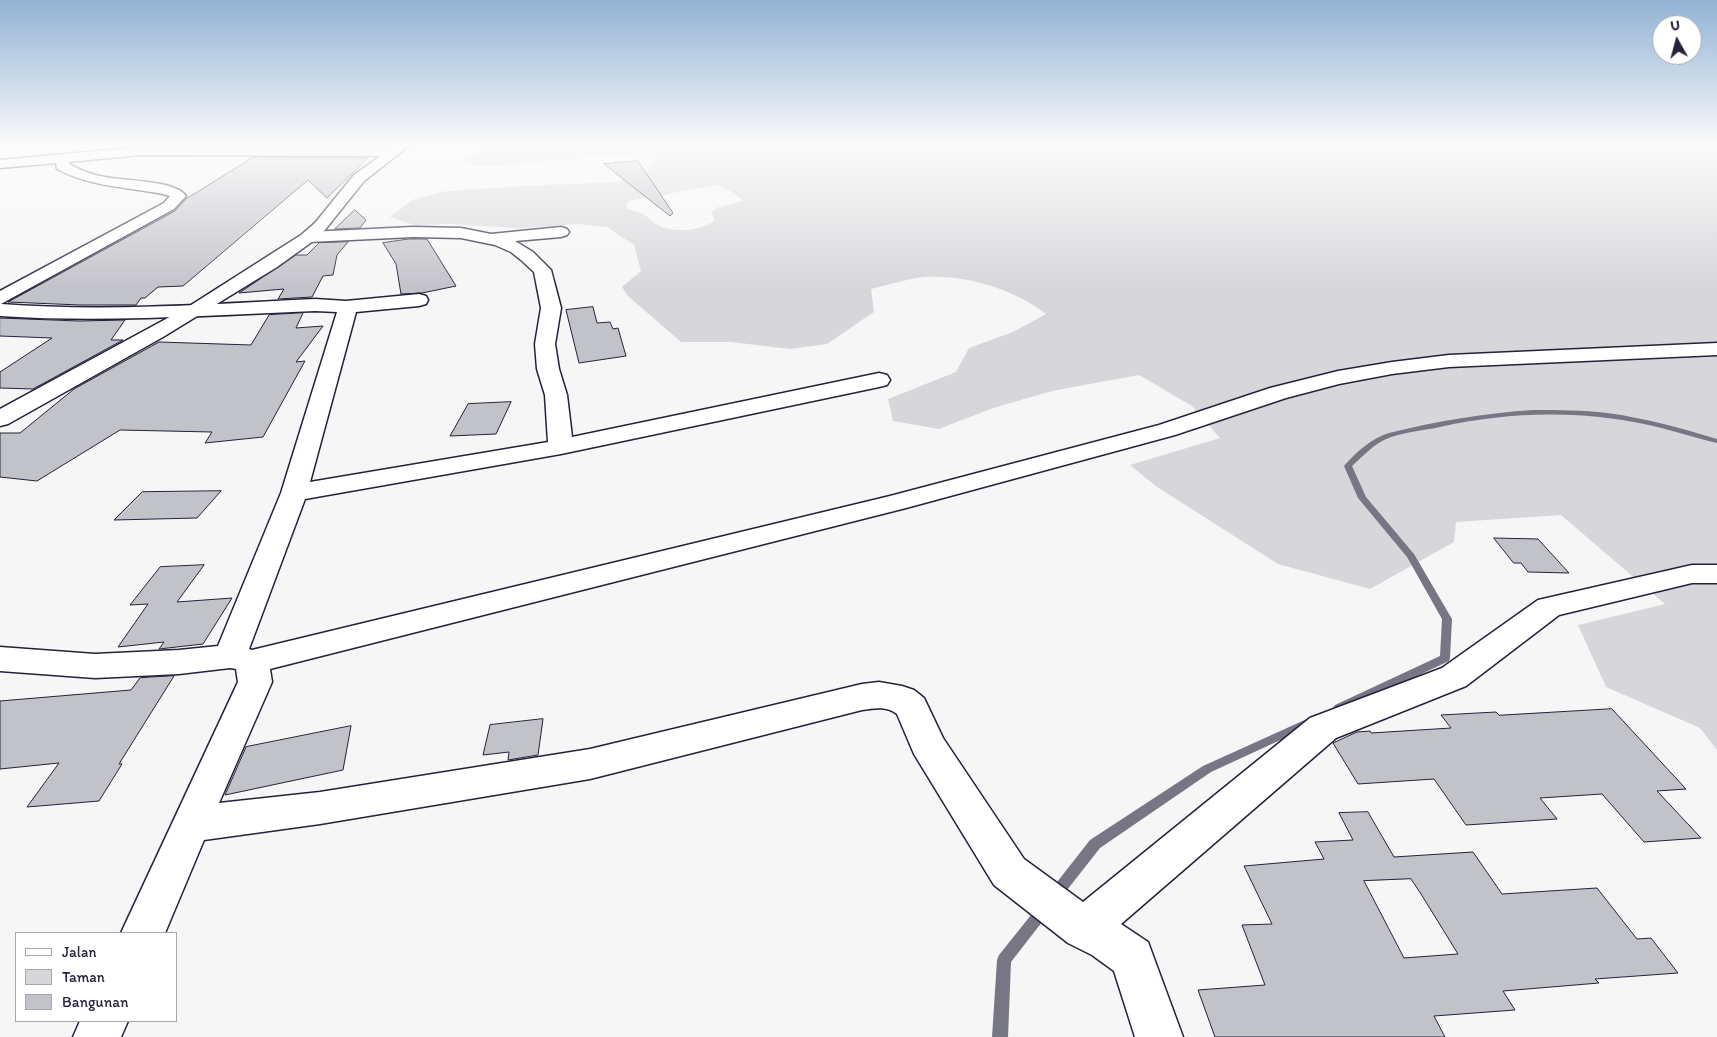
<!DOCTYPE html>
<html>
<head>
<meta charset="utf-8">
<style>
	body { margin:0 }
	#map { position:relative; width:1717px; height:1037px; overflow:hidden; background:#f6f6f7; font-family:Itim,sans-serif }
	canvas { display:block }
	.legend { position:absolute; left:15px; top:932px; width:162px; height:90px; box-sizing:border-box; background:#fff; border:1px solid #a7a7b1; margin:0; padding:6px 9px; list-style:none; font-size:15px; color:#22223b }
	.legend li { display:flex; align-items:center; gap:10px; height:25px }
	.legend b { width:25px; border:1px solid #a7a7b1 }
	.north { position:absolute; left:1652px; top:15px; width:50px; height:50px; box-sizing:border-box; background:#fff; border:1px solid #a7a7b1; border-radius:50%; rotate:353deg; font-size:14px; font-weight:700; line-height:20px; text-align:center; color:#22223b }
	.north::after { content:''; display:block; margin:auto; width:18px; height:22px; background:#22223b; clip-path:polygon(50% 0,100% 100%,50% 72%,0 100%) }
</style>
</head>
<body>
<div id="map">
<canvas width="1717" height="1037"></canvas>
<ul class="legend">
<li><b style="height:6px;background:#fff"></b>Jalan</li>
<li><b style="height:14px;background:#d7d7db"></b>Taman</li>
<li><b style="height:14px;background:#c2c2c9"></b>Bangunan</li>
</ul>
<div class="north">U</div>
</div>
<script>
const g = document.querySelector('canvas').getContext('2d');
g.lineJoin = 'round';
function paint(path, color) { g.fillStyle = color; g.fill(path, 'evenodd'); }
function stroke(path, color, width, dash) { g.strokeStyle = color; g.lineWidth = width; g.lineCap = dash ? 'butt' : 'round'; g.setLineDash(dash || []); g.stroke(path); }
paint(new Path2D(`
	M485 145H1717V750L1700 728 1606 687 1578 625 1665 604 1561 515 1456 522 1454 542 1370 589 1278 564 1157 487 1130 465 1220 438 1192 406 1139 375 1052 391 993 408 939 429 893 421 888 399 956 372 969 348 1013 332 1046 314C1013 288 959 272 916 278 901 281 886 285 871 289L874 312 827 344 790 349 731 342H681L628 296 622 287 641 271 634 245 607 227 578 224 518 228 450 224 414 225 390 217 412 200 440 192 518 186 617 182 645 173 654 159 643 154 588 157 496 166C486 166 475 167 466 161ZM718 185 734 193 743 201 719 207 712 211 714 221C699 232 671 233 656 224 652 221 650 218 646 216 641 212 633 211 627 208L626 204 632 200Z`), '#d7d7db');
paint(new Path2D(`
	M1534 410C1558 410 1583 410 1607 413 1645 418 1681 428 1717 439V443C1692 437 1669 429 1644 424 1576 410 1507 412 1440 427 1422 431 1401 432 1384 440 1372 446 1362 457 1352 466L1366 497 1414 554 1452 619 1450 658 1449 661 1343 711 1339 712 1335 711 1333 708 1335 705 1440 656 1442 619 1407 557 1358 498 1344 466C1356 452 1372 438 1389 433 1437 421 1485 413 1534 410Z
	M1309 718 1313 719 1315 722 1313 725 1211 772 1100 848 1060 899 1055 901 1050 899 1048 895 1050 891 1090 840 1203 766Z
	M1044 903 1049 905 1051 909 1049 913 1011 962 1008 1037H992L997 960 999 955 1039 905Z`), '#767685');
const building = new Path2D(`
	M254 157 368 158 327 198 308 180 183 286 158 287 145 298H141L136 305H80L8 302 175 211 186 199Z
	M638 161 673 213 670 216 604 164Z
	M355 210 366 220 360 228 335 229Z
	M409 239H427L456 286 422 293 401 294 396 264 383 243Z
	M348 242 337 255 333 275 323 276 312 297 278 299 284 289 239 293 296 255H307L319 243Z
	M593 307 597 323 610 322 613 329 618 328 626 356 579 363 566 310Z
	M303 313 296 328 323 326 296 362 305 361 263 437 205 443 212 432 120 430 37 481 0 477V433H20L74 389 159 342 251 345 269 315Z
	M0 318 79 321 125 320 111 340H123L33 389 0 388V372L52 338 0 336Z
	M511 402 496 434 450 436 468 404Z
	M221 491 197 518 114 520 142 492Z
	M1494 538 1538 539 1569 573 1528 572 1521 563H1514Z
	M204 565 177 602 232 598 203 644 159 649 164 642 118 647 148 604 130 605 160 567Z
	M174 676 119 764H122L99 801 27 807 59 763 0 769V701L131 690 140 678Z
	M1612 709 1686 789 1657 791 1701 838 1644 842 1602 794 1540 798 1557 819 1466 825 1434 779 1358 784 1333 743 1357 732 1370 731 1371 733 1451 728 1441 715 1496 712 1499 715Z
	M543 719 538 755 508 760 509 752 483 755 490 725Z
	M351 726 343 770 225 795 246 747Z
	M1368 812 1394 857 1473 852 1502 894 1597 888 1637 939 1651 938 1678 973 1595 979 1599 983 1503 991 1515 1010 1434 1016 1445 1037H1215L1198 990 1265 985 1242 925 1272 924 1244 866 1324 859 1315 842 1353 840 1339 813ZM1411 879 1421 894 1458 954 1404 958 1364 881Z`);
paint(building, '#c2c2c9');
stroke(building, '#22223b', 1);
const street = new Path2D(`
	M140 147 394 148 400 152 394 156 140 155 69 162V164C80 170 92 175 105 177 124 181 175 180 186 196L174 209 1 304C106 312 211 304 315 299L346 301 419 294 426 296 428 300 426 304 419 306 356 312 310 482 548 442 545 395 537 369 535 344 541 308 534 272 521 260 511 252 495 245 461 238 413 237 309 242 303 240 301 237 303 234 309 232 413 227 461 228 491 234 561 227 567 229 569 232 567 235 561 237 515 241 533 252 551 270 561 308 555 344 559 369 567 395 572 437 879 373 887 375 890 380 887 385 879 387 561 454 305 499 249 649 252 650 890 496 1159 425 1270 388 1338 371 1392 362 1449 355 1717 343V355L1449 367 1392 374 1339 384 1286 398 1175 435 906 508 270 669 272 682 219 803 320 792 590 749 862 684 879 682 902 686 914 690 924 698 943 738 1024 859 1083 902 1310 718 1442 668 1538 600 1692 565H1717V583H1692L1559 615 1466 686 1336 738 1121 924 1148 942 1183 1037H1135L1114 971 1092 955 1068 943 994 885 914 754 897 714C887 706 875 708 862 710L590 779 320 824 204 840 165 933H121L238 682 236 669 230 668 179 674 95 678 0 671V647L95 654 179 650 218 646 281 493 337 312 315 311C210 315 105 323 0 316V291L164 203 170 196 163 194C127 187 91 187 57 169L56 163 0 168V160Z
	M80 1021H128L121 1037H73Z`);
const secondary = new Path2D(`
	M396 145H410L364 181 320 236 277 267 163 337 8 424 0 426V409L188 307 301 235 315 223 354 175Z`);
stroke(street, '#22223b', 3);
stroke(secondary, '#22223b', 3);
paint(street, '#fff');
paint(secondary, '#fff');
const sky = g.createLinearGradient(0, 0, 0, 290);
sky.addColorStop(0, '#91b2d4');
sky.addColorStop(0.5, '#fbfbfb');
sky.addColorStop(1, '#fbfbfb00');
g.fillStyle = sky;
g.fillRect(0, 0, 1717, 290);
</script>
</body>
</html>
